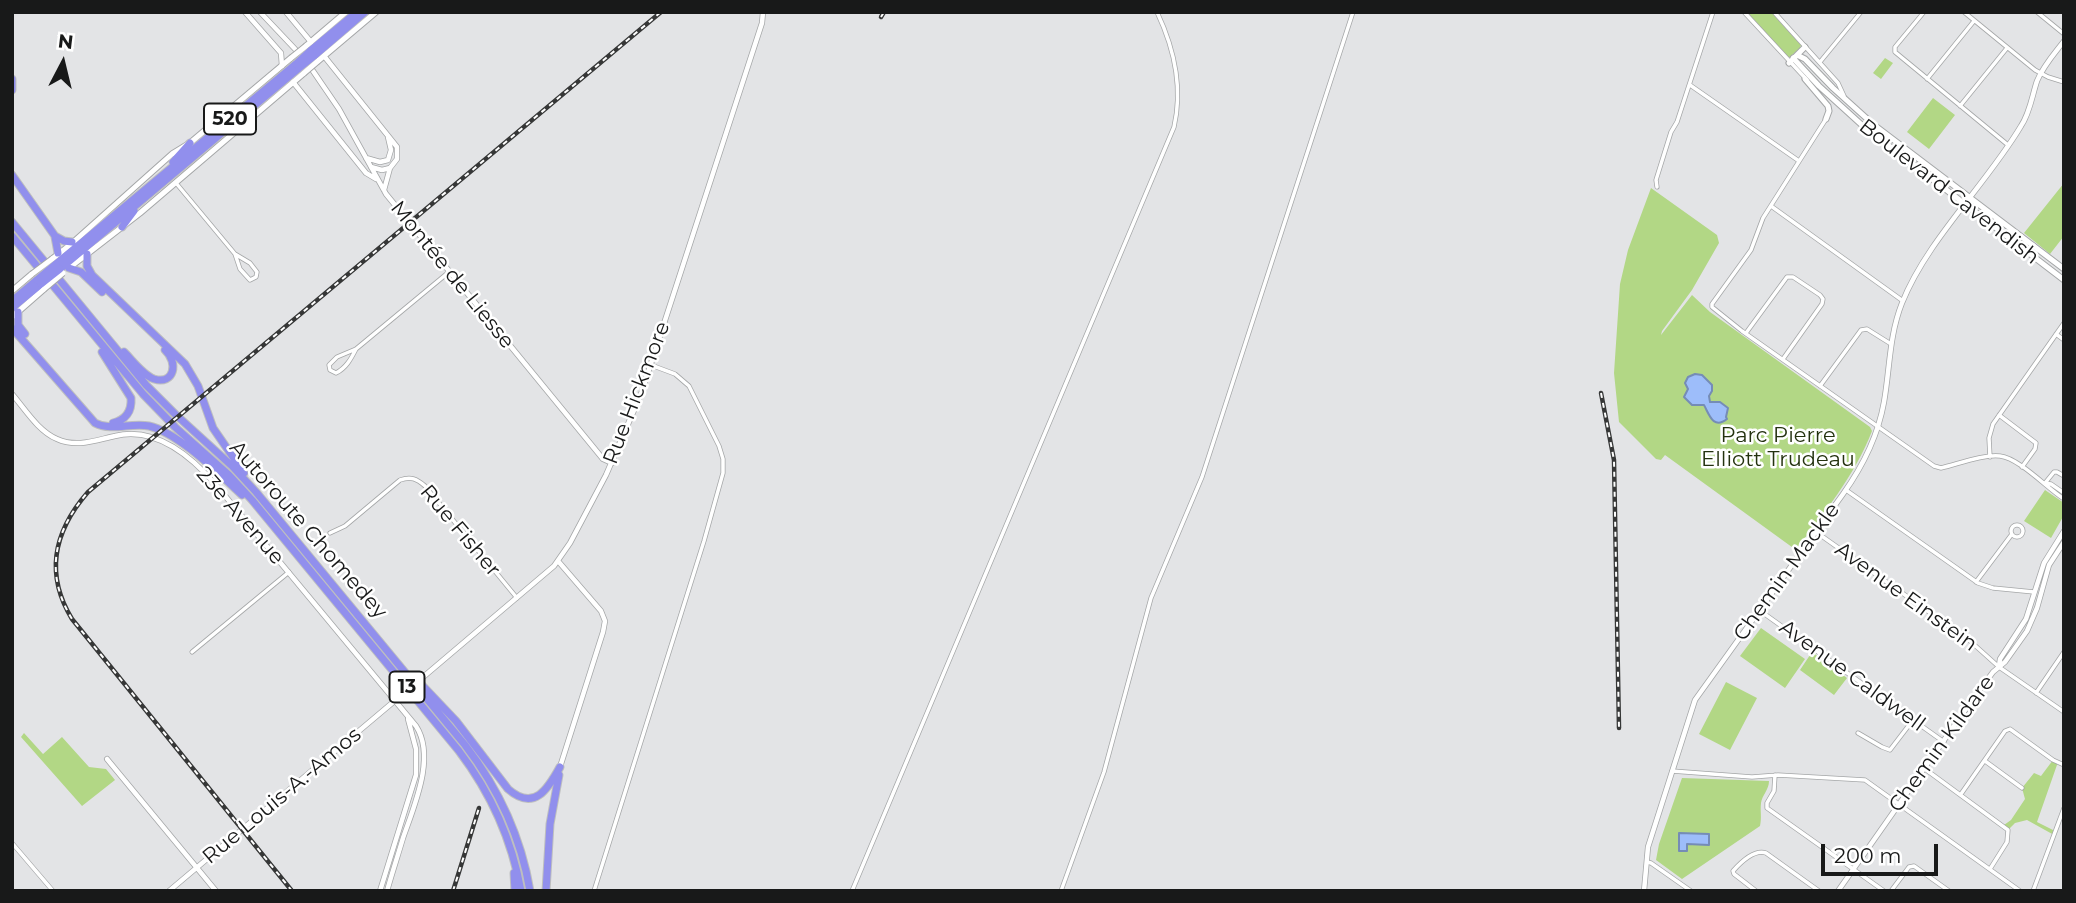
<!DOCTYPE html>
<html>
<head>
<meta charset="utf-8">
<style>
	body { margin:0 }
	#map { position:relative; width:2076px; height:903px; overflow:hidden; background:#e3e4e6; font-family:Montserrat,sans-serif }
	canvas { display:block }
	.frame { position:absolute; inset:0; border:14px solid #181919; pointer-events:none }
	.north { position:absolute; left:28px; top:28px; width:70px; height:70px; -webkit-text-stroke:5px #fff; paint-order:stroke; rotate:7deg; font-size:19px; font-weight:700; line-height:28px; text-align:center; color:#181919 }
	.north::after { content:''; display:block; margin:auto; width:24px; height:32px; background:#181919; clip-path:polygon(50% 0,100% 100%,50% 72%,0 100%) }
	.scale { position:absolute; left:1821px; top:844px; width:117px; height:32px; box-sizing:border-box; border:4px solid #181919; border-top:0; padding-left:9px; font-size:21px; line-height:24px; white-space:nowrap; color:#181919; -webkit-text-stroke:5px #fff; paint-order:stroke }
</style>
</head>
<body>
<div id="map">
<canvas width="2076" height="903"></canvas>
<div class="frame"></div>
<div class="north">N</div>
<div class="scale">200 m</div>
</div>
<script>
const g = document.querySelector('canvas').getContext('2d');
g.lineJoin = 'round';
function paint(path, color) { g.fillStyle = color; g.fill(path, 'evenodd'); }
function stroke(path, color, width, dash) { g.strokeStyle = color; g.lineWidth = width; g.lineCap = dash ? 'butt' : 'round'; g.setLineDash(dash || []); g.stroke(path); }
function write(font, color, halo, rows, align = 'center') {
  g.font = font + ' Montserrat,sans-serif'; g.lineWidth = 5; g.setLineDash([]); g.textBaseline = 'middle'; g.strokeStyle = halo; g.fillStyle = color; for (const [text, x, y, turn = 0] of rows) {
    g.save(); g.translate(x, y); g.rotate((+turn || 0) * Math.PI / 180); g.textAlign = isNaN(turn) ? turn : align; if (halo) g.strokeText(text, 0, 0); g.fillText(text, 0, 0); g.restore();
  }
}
paint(new Path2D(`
	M1747 12H1771L1801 45 1800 48 1790 57H1787Z
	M1885 58 1893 63 1881 79 1873 73Z
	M1933 98 1955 115 1929 149 1907 132Z
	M2064 183V236L2050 254 2024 233Z
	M1651 188 1717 235 1719 243 1692 290 1662 331 1661 335 1692 295 1710 312 1870 427 1872 431C1855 475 1824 513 1796 550L1665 455 1661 460 1656 459 1619 422 1614 373 1620 284 1628 250Z
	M2045 490 2064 503V515L2051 538 2024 521Z
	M1761 628 1805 659 1785 688 1740 656Z
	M1812 652 1847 678 1834 695 1800 670Z
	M1726 682 1757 698 1730 750 1699 734Z
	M24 733 43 754 62 737 89 767 106 769 115 780 82 806 21 737Z
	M2053 760 2058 762 2037 822 2055 831 2054 835 2027 820 2015 823 2008 830 2004 825 2011 820 2025 799 2022 788 2034 773 2041 776Z
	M1682 778 1769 781C1769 790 1762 795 1761 803 1760 811 1762 817 1760 826L1682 879 1656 860 1659 844Z`), '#b2d785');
const water = new Path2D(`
	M1695 374 1702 375 1712 385V391L1709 396 1710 402H1720L1728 408 1726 417 1727 419C1713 430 1709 414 1704 405H1692L1684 397 1688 389 1685 383 1688 377Z
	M1679 833 1709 834V845L1687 844V851H1679Z`);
paint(water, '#9dbdfa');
stroke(water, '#758cb6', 2);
const minor = new Path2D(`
	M1744 12 1807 80
	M1774 12 1838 83 1844 96
	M1924 12 1895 47V52L2008 145
	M1964 12 2035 70 2048 77 2064 82
	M2037 12 2064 34
	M1820 62 1861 12
	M1927 79 1974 21
	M1690 85 1799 161
	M1960 106 2007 48
	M1826 119 1763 218 1751 250 1712 304V307L1742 331 1934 466 1941 468C1958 464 1984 454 2000 456 2019 458 2048 489 2064 499
	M176 183 235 254 240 269 250 280 256 277 257 272 250 263 235 254
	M1657 187 1656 180 1671 132 1677 122 1713 12
	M1771 206 1903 301
	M1746 333 1787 277H1793L1820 295 1823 299 1822 304 1783 359
	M2056 334 2064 340
	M356 349C351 359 346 368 336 373L330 370 329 365 337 357 356 349 449 272
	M1820 386 1861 330 1867 329 1891 344
	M1999 415 2036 443 2035 449 2022 467
	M1990 457 1989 438 1993 424 2064 323
	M2045 483 2054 472H2057L2064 476
	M2045 483 2051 484 2064 493
	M1846 490 1978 583 1993 588 2034 592
	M2011 531a6 6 0 1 1 12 0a6 6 0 1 1-12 0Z
	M1816 532 1970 641 1999 667 2064 712
	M330 533 345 526 400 480C411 476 417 479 425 486L517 598
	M1976 582 2012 534
	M1759 610 1944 742
	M192 652 289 572
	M2036 693 2064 652
	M1858 733 1882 747 1890 750 1913 720
	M1985 761 2022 788
	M1925 769 2008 830 2007 842 1990 869
	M1672 771 1752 777 1778 775 1865 780 2020 891
	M1775 775 1774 791 1767 803V808L1884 891
	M1961 794 2005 731 2010 729 2053 760 2064 765
	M12 843 53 891
	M1647 862 1651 863 1691 891
	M594 891 704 541 723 473V459L719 446 689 386 675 374 651 365
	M852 891 1174 127C1183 88 1174 48 1157 12
	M1061 891 1104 772 1151 598 1202 477 1353 12
	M1756 891 1734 874 1733 871C1741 862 1754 849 1766 853L1819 891
	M1891 891 1909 867 1914 866 1949 891
	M2033 891 2064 808`);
const tertiary = new Path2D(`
	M245 12 281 53 282 66
	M260 12 295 49
	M286 12 311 42
	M324 56 397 147V159L390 168 384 190
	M313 71 339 109 386 194 603 459 612 463
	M293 82 366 173 376 179
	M366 158 380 162 388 160 391 150 388 137
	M371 167 382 170 390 168
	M12 394C25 409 38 431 57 439 77 448 96 440 115 436 156 426 191 456 216 485L416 726C436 757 414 806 403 838 398 855 392 873 387 891
	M558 561 601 611 605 621 603 632 560 767
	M1999 666 2000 659 2026 619 2044 563 2064 531
	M422 678 554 566 570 543 606 475 641 394 762 23 763 12
	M107 759 216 891
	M169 891 404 693
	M380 891 416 775V749L408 719
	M1644 891 1648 847 1695 700 1843 494C1863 466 1878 436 1884 402 1890 368 1889 336 1902 303 1927 240 1986 185 2021 126 2030 113 2032 96 2037 81 2043 66 2054 54 2064 41
	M1838 891 1968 706 1993 672 2005 662 2027 631 2037 608 2049 565 2064 542`);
const secondary = new Path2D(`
	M306 46 346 12
	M1797 55 1805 59 1833 88 1874 125 2064 269
	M1793 58 1819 86 1863 126 2064 280
	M318 61 376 12
	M1789 63 1805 47
	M1805 79 1828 106 1829 111 1826 119
	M52 259 70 245 172 154 190 143 291 58
	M69 268 140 213 304 73
	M12 291 32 274
	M12 317 44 289`);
const motorway = new Path2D(`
	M310 51 357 12
	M314 56 365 12
	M12 79V90
	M173 162 190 143
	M12 175 55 236 64 241 72 242
	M12 222 146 385 175 414 232 466 256 492 465 745C498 788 521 837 530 891
	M122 227 134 211
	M12 236 143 394 175 427 229 475 252 500 459 751C491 793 512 840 521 891
	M55 237 58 253
	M87 254V266L92 275 185 364 198 386 213 428 244 473
	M56 264 296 64
	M69 268 81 272 102 292
	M60 269 299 68
	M12 301 37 280
	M12 308 41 284
	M18 312V325L25 334
	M12 328 95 423C112 432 131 422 149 426 179 433 219 474 242 495
	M102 352 131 398C132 412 125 420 113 423
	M124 352C132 360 143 375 154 379 174 385 179 363 165 350
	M419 682 456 721 508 789C534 812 548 789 560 767
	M514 873 515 891
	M546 891 550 824 559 775`);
stroke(minor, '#a4a6a7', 5);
stroke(tertiary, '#a4a6a7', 6);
stroke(secondary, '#a4a6a7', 7);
stroke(motorway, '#bebfbf', 9);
stroke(minor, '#fff', 3.5);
stroke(tertiary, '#fff', 4.5);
stroke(secondary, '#fff', 5);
stroke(motorway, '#918fed', 7);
const rail = new Path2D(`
	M881 17 884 12
	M1601 393 1614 460 1619 728
	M292 891 72 619C44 573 54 531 88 492L661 12
	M453 891 479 808`);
stroke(rail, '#363737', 4.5);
stroke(rail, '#fff', 2, [5]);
const tertiaryBridge = new Path2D(`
	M404 693 422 678`);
const secondaryBridge = new Path2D(`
	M291 58 306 46
	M304 73 318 61
	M32 274 52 259
	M44 289 63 273`);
const motorwayBridge = new Path2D(`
	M296 64 310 51
	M299 68 314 56
	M37 280 56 264
	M41 284 60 269`);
stroke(tertiaryBridge, '#a4a6a7', 6, []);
stroke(secondaryBridge, '#a4a6a7', 7, []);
stroke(motorwayBridge, '#bebfbf', 9, []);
stroke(tertiaryBridge, '#fff', 4.5);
stroke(secondaryBridge, '#fff', 5);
stroke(motorwayBridge, '#918fed', 7);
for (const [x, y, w] of [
	[230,119,52],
	[407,687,35]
]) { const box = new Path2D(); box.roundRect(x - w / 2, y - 15.5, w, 31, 5); g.fillStyle = '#fff'; g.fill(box); stroke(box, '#181919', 2); }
write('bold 19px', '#181919', null, [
	["520",230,119],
	["13",407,687]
]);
write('21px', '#181919', '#fff', [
	["Boulevard Cavendish",1949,192,38],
	["Montée de Liesse",452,275,51],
	["Rue Hickmore",637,393,-69],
	["23e Avenue",240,516,49],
	["Autoroute Chomedey",308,530,49],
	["Rue Fisher",460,531,50],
	["Chemin Mackle",1787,572,-54],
	["Avenue Einstein",1906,597,36],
	["Avenue Caldwell",1852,676,36],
	["Chemin Kildare",1942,744,-54],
	["Rue Louis-A.-Amos",282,796,-40]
]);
write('21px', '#24320f', '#fff', [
	["Parc Pierre",1778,436],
	["Elliott Trudeau",1778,460]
]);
</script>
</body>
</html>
